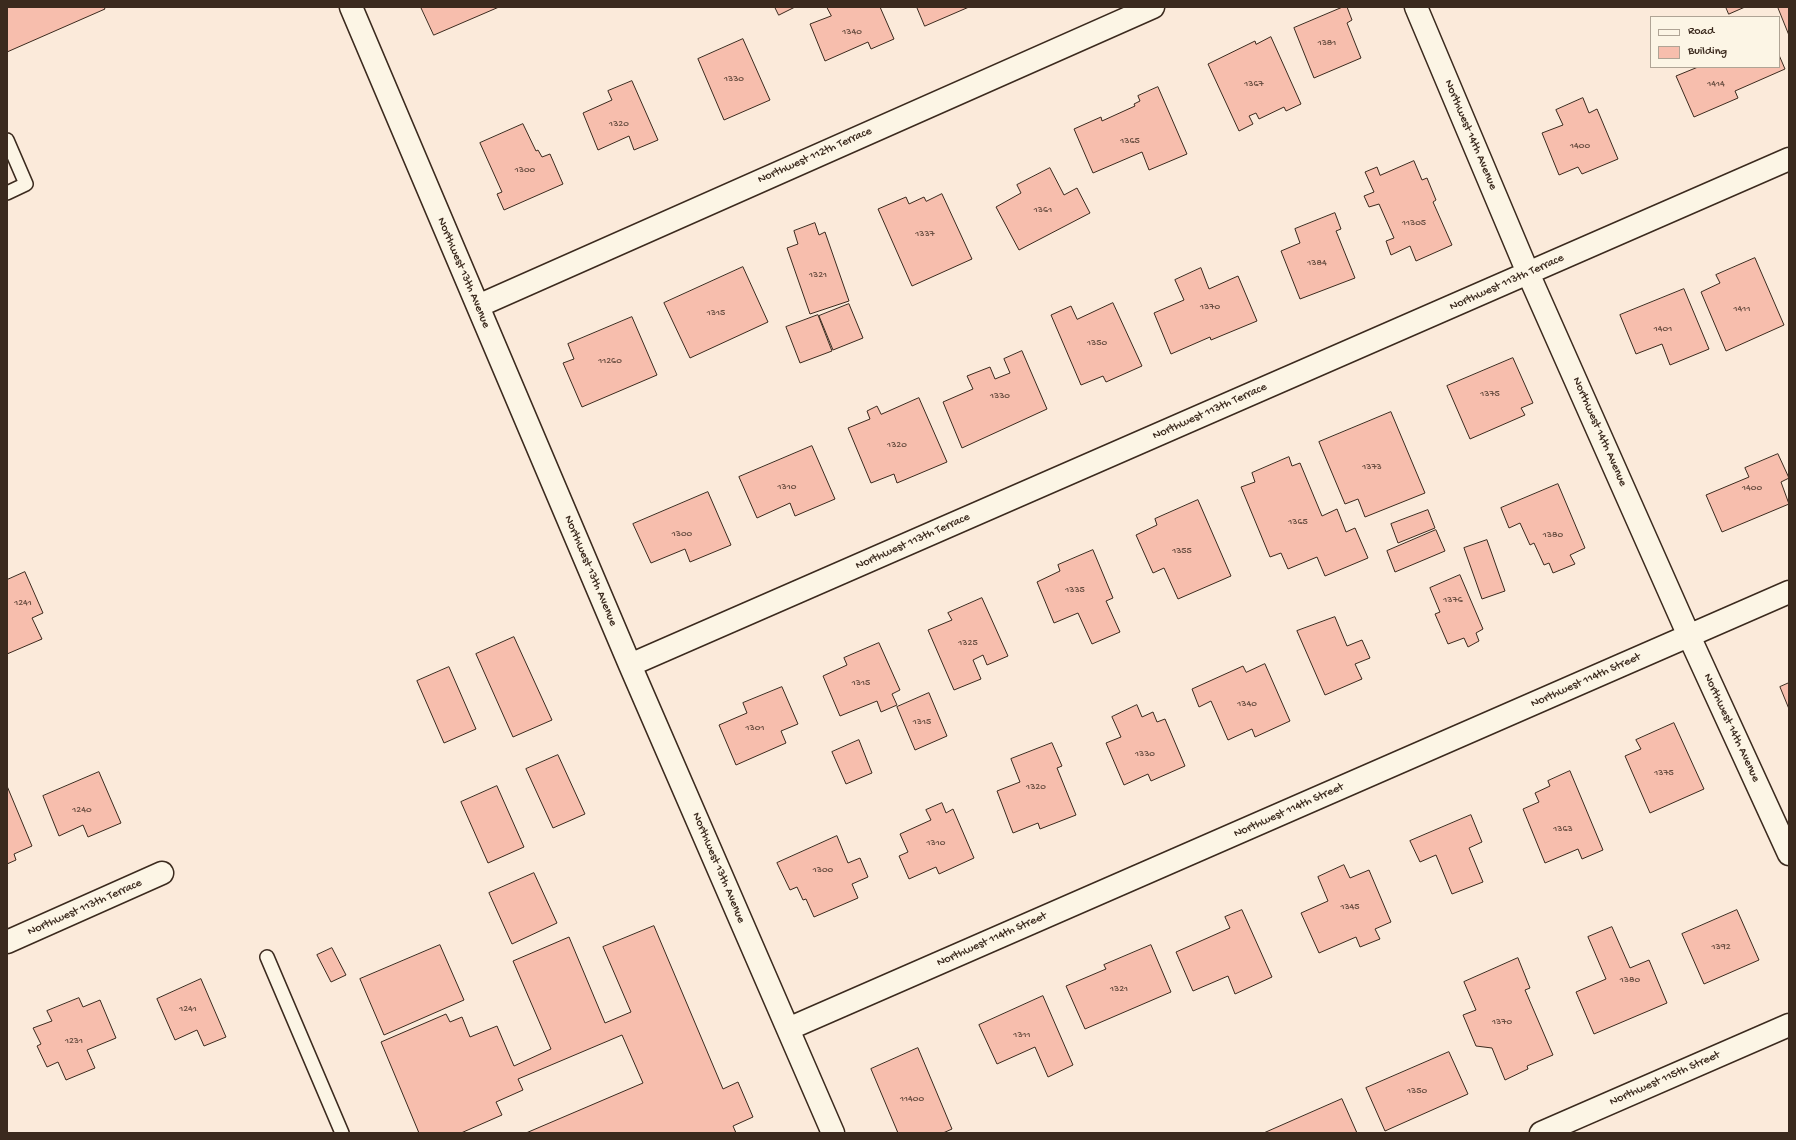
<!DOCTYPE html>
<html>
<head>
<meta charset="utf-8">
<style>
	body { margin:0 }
	#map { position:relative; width:1796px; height:1140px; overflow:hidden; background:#fbeada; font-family:"Gochi Hand",sans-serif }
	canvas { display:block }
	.frame { position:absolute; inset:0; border:8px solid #3b2a1e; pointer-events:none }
	.legend { position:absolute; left:1650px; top:16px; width:130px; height:52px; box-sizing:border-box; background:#fcf5e5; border:1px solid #afa495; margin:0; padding:5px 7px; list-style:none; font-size:12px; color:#3b2a1e }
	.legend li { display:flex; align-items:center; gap:8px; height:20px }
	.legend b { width:20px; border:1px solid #afa495 }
</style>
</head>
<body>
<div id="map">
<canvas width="1796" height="1140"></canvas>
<div class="frame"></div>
<ul class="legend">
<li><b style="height:5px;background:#fcf5e5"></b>Road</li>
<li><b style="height:11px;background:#f7bead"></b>Building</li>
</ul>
</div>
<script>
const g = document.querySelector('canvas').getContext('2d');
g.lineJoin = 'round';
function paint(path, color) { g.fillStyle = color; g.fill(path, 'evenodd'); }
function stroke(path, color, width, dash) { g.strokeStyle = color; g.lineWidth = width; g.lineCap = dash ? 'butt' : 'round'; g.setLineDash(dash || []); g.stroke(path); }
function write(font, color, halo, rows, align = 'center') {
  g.font = font + ' "Gochi Hand",sans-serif'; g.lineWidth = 3; g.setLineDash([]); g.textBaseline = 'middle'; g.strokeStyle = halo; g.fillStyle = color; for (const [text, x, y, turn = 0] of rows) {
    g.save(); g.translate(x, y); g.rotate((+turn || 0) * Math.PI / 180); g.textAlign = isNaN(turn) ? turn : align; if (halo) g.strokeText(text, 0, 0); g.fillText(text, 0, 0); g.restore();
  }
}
const building = new Path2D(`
	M7 7H104L105 9 7 52Z
	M421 7H499L434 35Z
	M775 7H795L779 15Z
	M827 7H880L894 39 871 49 868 42 825 61 810 24 831 16Z
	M917 7H969L925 26Z
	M1343 7H1347L1352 20 1347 23 1361 58 1314 78 1294 28Z
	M1726 7H1745L1729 14Z
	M1778 7H1789V35Z
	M1271 37 1301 104 1286 111 1284 107 1259 119 1256 113 1249 116 1253 124 1239 131 1208 64 1255 41 1256 44Z
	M743 39 770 100 724 120 698 59Z
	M1779 55 1785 69 1735 91 1738 98 1694 117 1676 76 1698 67H1779Z
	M632 81 658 140 634 150 629 136 598 150 583 113 612 100 608 91Z
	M1158 87 1187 154 1149 170 1142 152 1093 173 1074 129 1101 117 1102 121 1135 106 1134 104 1140 101 1138 96Z
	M1583 98 1589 113 1597 109 1618 159 1582 174 1578 167 1559 175 1542 133 1563 125 1556 110Z
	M523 124 536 151 538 150 542 157 550 154 563 184 504 210 497 194 502 192 480 143Z
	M1414 161 1422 180 1427 178 1436 200 1433 202 1452 245 1416 261 1410 246 1391 255 1386 241 1394 238 1379 204 1369 207 1364 196 1374 192 1365 172 1377 167 1380 175Z
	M1050 168 1064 195 1077 188 1090 213 1019 250 996 207 1021 193 1017 185Z
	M942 194 972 259 912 286 878 209 906 197 909 204 924 197 926 201Z
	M1335 213 1341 229 1336 231 1355 278 1300 299 1281 251 1300 243 1295 229Z
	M815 223 819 235 825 232 849 301 810 314 787 248 798 244 794 231Z
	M1755 258 1784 325 1726 351 1701 292 1720 283 1716 275Z
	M743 267 768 322 690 358 664 303Z
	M1201 268 1209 289 1238 276 1257 321 1211 340 1210 337 1171 354 1154 313 1184 300 1175 280Z
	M1684 289 1709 349 1670 365 1662 344 1636 354 1620 315Z
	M1113 303 1142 366 1106 382 1103 376 1081 385 1051 315 1071 306 1077 319Z
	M849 304 863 338 833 350 819 316Z
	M818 315 832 351 800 363 786 327Z
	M632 317 657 375 582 407 563 363 574 359 568 344Z
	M1022 351 1047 409 962 448 943 402 973 389 967 376 990 367 995 379 1010 373 1004 359Z
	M1513 358 1533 403 1521 408 1525 415 1470 439 1447 386Z
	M919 398 947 462 897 483 894 474 871 483 848 428 870 419 867 411 877 406 881 414Z
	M1391 412 1425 493 1365 517 1358 499 1345 504 1319 442Z
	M812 446 835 499 795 516 790 503 757 518 739 477Z
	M1778 454 1789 478 1781 482 1789 504 1722 532 1706 495 1749 477 1745 468Z
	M1289 457 1292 466 1300 463 1322 516 1337 509 1346 532 1355 528 1368 558 1325 576 1317 557 1288 569 1281 553 1270 557 1241 487 1255 482 1252 473Z
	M1558 484 1585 548 1570 555 1575 564 1553 573 1549 563 1544 565 1534 543 1530 545 1520 523 1509 528 1501 508Z
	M708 492 731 545 690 562 685 549 651 563 633 524Z
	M1198 500 1231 576 1178 599 1164 568 1153 573 1136 535 1157 525 1155 519Z
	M1428 510 1435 528 1398 543 1391 524Z
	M1436 530 1445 551 1395 572 1387 551Z
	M1487 540 1505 591 1482 599 1464 548Z
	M1093 550 1113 598 1106 601 1120 632 1092 644 1078 613 1054 623 1037 582 1060 571 1058 565Z
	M25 572 43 613 32 618 42 639 7 654V580Z
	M1460 575 1483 629 1476 633 1479 641 1468 647 1464 638 1448 644 1435 614 1440 612 1430 588Z
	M982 598 1008 656 987 665 983 655 973 660 981 679 954 690 928 630 952 620 948 613Z
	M1335 617 1347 646 1362 640 1370 658 1355 664 1362 679 1325 695 1297 631Z
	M514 637 552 720 513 737 476 654Z
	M879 643 900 690 892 694 897 705 881 712 877 701 840 716 823 676 847 665 844 658Z
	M1265 664 1290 721 1255 737 1252 729 1228 740 1211 701 1199 707 1192 689 1243 666 1246 672Z
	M449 667 476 729 444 743 417 681Z
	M1789 683V709L1780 687Z
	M782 687 798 724 781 731 786 743 736 765 719 725 747 713 743 703Z
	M929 693 947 736 915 750 897 707Z
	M1137 705 1142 717 1153 712 1157 722 1165 719 1185 766 1151 781 1148 774 1124 785 1106 743 1121 737 1112 717Z
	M1674 723 1704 789 1650 813 1625 756 1641 749 1636 740Z
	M859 740 872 773 846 784 832 752Z
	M1052 743 1062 766 1057 768 1076 815 1040 829 1038 823 1013 833 997 791 1020 782 1011 759Z
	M558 755 585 814 553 828 526 769Z
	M1570 771 1603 850 1582 859 1578 849 1545 863 1523 809 1539 802 1535 793 1550 786 1548 781Z
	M99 772 121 823 88 837 83 825 59 836 43 796Z
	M7 786 32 846 14 854 16 860 7 864Z
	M497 786 524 847 488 863 461 802Z
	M942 803 946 813 953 809 974 858 939 874 936 867 909 879 899 856 908 852 900 834 931 820 926 810Z
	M1471 815 1482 842 1469 848 1483 882 1452 894 1436 855 1420 862 1410 841Z
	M837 836 848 863 860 858 868 877 852 884 858 898 814 917 806 899 803 900 797 887 790 890 777 863Z
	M1344 865 1350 878 1369 870 1391 922 1375 929 1380 939 1360 947 1356 937 1319 953 1301 913 1328 901 1318 877Z
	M534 873 557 923 512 944 489 893Z
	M1242 910 1272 977 1235 994 1228 976 1193 991 1176 952 1230 928 1225 917Z
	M1737 910 1759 960 1704 984 1682 934Z
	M654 926 723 1089 738 1082 753 1117 733 1126 736 1133H526L643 1083 622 1035 518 1079 523 1090 496 1102 502 1115 461 1133H419L381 1042 446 1014 450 1022 462 1017 470 1037 497 1026 514 1066 551 1049 513 961 569 937 605 1023 631 1012 603 947Z
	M1612 927 1630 968 1649 960 1667 1003 1594 1034 1576 992 1606 979 1588 937Z
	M440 945 464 1000 384 1035 360 979Z
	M1151 945 1171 992 1085 1029 1066 986 1106 969 1104 965Z
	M332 948 346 975 331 982 317 955Z
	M1518 958 1530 988 1525 990 1553 1055 1527 1066 1528 1069 1505 1080 1492 1048 1476 1046 1463 1015 1476 1010 1464 982Z
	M201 979 226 1037 204 1046 197 1030 175 1040 157 999Z
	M1043 996 1073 1065 1048 1077 1035 1047 997 1064 979 1025Z
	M79 998 83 1007 100 1000 116 1038 87 1050 95 1068 66 1080 58 1062 47 1067 37 1046 41 1044 33 1028 52 1021 47 1011Z
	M918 1048 952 1129 943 1133H898L871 1069Z
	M1449 1052 1468 1094 1385 1131 1366 1088Z
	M1342 1099 1357 1133H1264Z`);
paint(building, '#f7bead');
stroke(building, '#3b2a1e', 1);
const service = new Path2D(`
	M7 140 26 184 7 193
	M267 957 342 1133`);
const minor = new Path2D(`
	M351 7 630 665 833 1133
	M1416 7 1528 273 1689 636 1789 854
	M478 306 1153 7
	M630 665 1789 159
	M7 942 162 873
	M788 1029 1789 592
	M1541 1133 1789 1025`);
stroke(service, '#3b2a1e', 16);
stroke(minor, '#3b2a1e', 25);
stroke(service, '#fcf5e5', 13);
stroke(minor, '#fcf5e5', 22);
write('10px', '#6a4f42', null, [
	["1340",852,32],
	["1381",1327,43],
	["1330",734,79],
	["1367",1254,84],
	["1414",1716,84],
	["1320",619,124],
	["1365",1130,141],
	["1400",1580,146],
	["1300",525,170],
	["1361",1043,210],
	["11305",1414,223],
	["1337",925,234],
	["1384",1317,263],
	["1321",818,275],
	["1370",1210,307],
	["1411",1742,309],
	["1315",716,313],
	["1401",1663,329],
	["1350",1097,343],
	["11260",610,361],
	["1375",1490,394],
	["1330",1000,396],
	["1320",897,445],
	["1373",1372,467],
	["1310",787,487],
	["1400",1752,488],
	["1365",1298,522],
	["1300",682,534],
	["1380",1553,535],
	["1355",1182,551],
	["1335",1075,590],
	["1376",1453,600],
	["1241",23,603],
	["1325",968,643],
	["1315",861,683],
	["1340",1247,704],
	["1315",922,722],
	["1301",755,728],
	["1330",1145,754],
	["1375",1664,773],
	["1320",1036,787],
	["1240",82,810],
	["1363",1563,829],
	["1310",936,843],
	["1300",823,870],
	["1345",1350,907],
	["1392",1721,947],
	["1380",1630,980],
	["1321",1119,989],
	["1241",188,1009],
	["1370",1502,1022],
	["1311",1022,1035],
	["1231",74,1041],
	["1350",1417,1091],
	["11400",912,1099]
]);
write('12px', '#3b2a1e', '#fcf5e5', [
	["Northwest 14th Avenue",1470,135,67],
	["Northwest 112th Terrace",815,156,-24],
	["Northwest 13th Avenue",463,273,67],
	["Northwest 113th Terrace",1507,283,-24],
	["Northwest 113th Terrace",1210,412,-24],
	["Northwest 14th Avenue",1599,432,66],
	["Northwest 113th Terrace",913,542,-24],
	["Northwest 13th Avenue",590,571,67],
	["Northwest 114th Street",1586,681,-24],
	["Northwest 14th Avenue",1731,728,65],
	["Northwest 114th Street",1289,811,-24],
	["Northwest 13th Avenue",718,868,67],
	["Northwest 113th Terrace",85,908,-24],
	["Northwest 114th Street",992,940,-24],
	["Northwest 115th Street",1665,1079,-24]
]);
</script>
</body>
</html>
